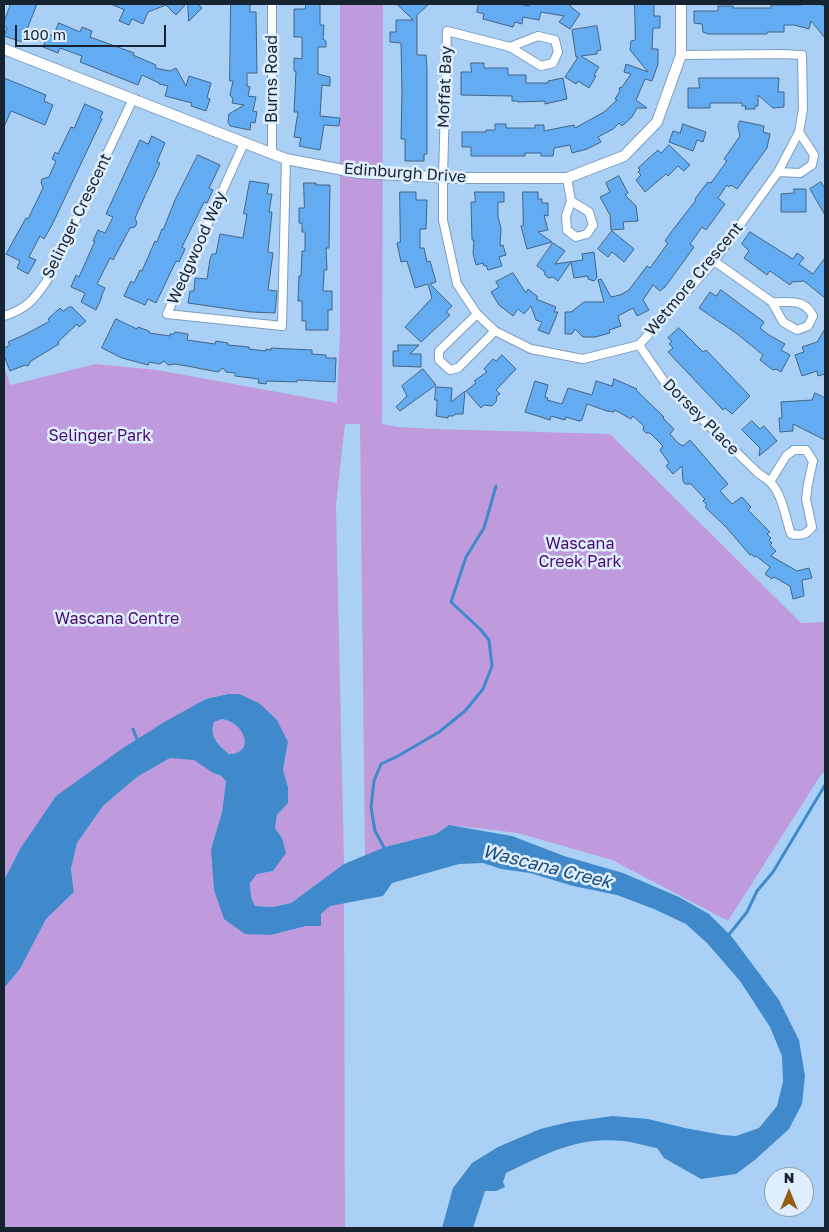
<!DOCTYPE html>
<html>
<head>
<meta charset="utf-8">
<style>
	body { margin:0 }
	#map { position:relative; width:829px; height:1232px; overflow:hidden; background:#abd0f5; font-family:"Golos Text",sans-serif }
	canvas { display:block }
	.frame { position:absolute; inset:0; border:5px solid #162432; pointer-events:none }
	.north { position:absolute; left:764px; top:1167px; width:50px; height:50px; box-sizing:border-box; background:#dfeefe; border:1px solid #8f9dac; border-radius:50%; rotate:0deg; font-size:14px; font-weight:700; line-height:20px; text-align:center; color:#162432 }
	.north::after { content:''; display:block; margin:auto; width:18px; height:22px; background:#945e15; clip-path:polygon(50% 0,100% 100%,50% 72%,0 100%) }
	.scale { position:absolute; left:15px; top:25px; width:151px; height:22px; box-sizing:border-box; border:2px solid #162432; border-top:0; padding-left:6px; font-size:15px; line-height:18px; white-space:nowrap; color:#162432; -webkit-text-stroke:4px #dfeefe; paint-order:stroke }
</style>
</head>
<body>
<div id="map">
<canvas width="829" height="1232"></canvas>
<div class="frame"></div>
<div class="north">N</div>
<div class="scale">100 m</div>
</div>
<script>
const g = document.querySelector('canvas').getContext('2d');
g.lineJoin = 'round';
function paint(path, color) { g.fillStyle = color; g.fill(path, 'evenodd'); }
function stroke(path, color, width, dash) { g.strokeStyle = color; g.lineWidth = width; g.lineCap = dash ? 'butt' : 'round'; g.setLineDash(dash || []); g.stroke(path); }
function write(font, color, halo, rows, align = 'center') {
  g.font = font + ' "Golos Text",sans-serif'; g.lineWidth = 5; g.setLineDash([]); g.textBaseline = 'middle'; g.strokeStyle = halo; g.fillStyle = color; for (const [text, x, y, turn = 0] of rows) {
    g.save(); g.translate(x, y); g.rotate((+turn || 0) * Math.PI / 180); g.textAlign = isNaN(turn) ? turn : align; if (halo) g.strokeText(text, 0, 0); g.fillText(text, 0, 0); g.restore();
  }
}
paint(new Path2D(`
	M340 4H383L382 424 399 427 434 429 610 434 801 623 825 622V774L822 773 728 921 612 860 518 833 449 825 436 834 385 847 365 856 360 424H345L336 505 344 864 291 903 273 907 255 906 251 897 250 883 257 874 273 871 282 838 275 828 277 815 288 787 283 770 288 742 228 694 206 699 123 748 20 849 4 880V365L10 385 96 364 157 370 337 403 340 333Z
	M222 719C245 723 256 754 229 754 218 745 209 736 214 722Z
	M170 758 194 759 213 773 220 775 226 781 222 812 211 849 271 935 306 926H321V914L329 906 344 902 345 1228H4V988L20 969 46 919 74 892 71 869 77 843 103 806 137 777Z`), '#bf9bde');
paint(new Path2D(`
	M228 694H239L259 703 277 720 288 742 283 770 288 787V803L277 815 275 828 282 838 286 853 273 871 257 874 250 883 251 897 255 906 273 907 291 903 344 864 385 847 436 834 449 825 512 836 564 856 623 873 679 897 709 914 732 937 779 1000 799 1040 805 1076 802 1104 789 1129 756 1159 736 1174 701 1179 664 1158 657 1148C646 1146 634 1142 623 1141 577 1136 546 1154 506 1173L503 1182 505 1187 496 1191H485L473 1228H442L453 1188 472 1163 498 1147 540 1129 569 1122 613 1116 648 1119 685 1128 723 1135 736 1136 759 1128 777 1106 783 1082 782 1056 770 1027 740 981 707 943 686 924 654 909 617 895 573 886 530 873 501 869 483 863 459 864 392 883 383 896 330 906 321 914V926H306L271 935 245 934 224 919 214 890 211 849 222 812 226 781 220 775 213 773 194 760 170 758 137 777 103 806 77 843 71 869 74 892 46 919 20 969 4 988V880L20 849 56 796 123 748 166 721 206 699ZM222 719C246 723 255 754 229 754 218 745 209 736 214 722Z`), '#408acc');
stroke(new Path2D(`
	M133 729 138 742
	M386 851 375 831 371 807 374 781 381 764 398 756 439 732 465 711 483 689 492 666 489 640 480 629 451 602 466 557 484 528 496 486
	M727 937 747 912 757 891 773 872 825 785`), '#408acc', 3);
const building = new Path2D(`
	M11 4H37L22 42 4 36 7 28 4 26V22Z
	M111 4H186L176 15 166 5 148 12 143 24 132 19 129 25 119 21 124 10Z
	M188 4H198L202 8 189 21Z
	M231 4H250V12H256L257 73H247V86L250 87 248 96 256 97 253 111 257 112 255 123 251 122 250 130 230 126 228 122 229 114 244 105 232 103 233 99 230 95 233 81H230Z
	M306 4H320V25H324L323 39 326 41V47H318V74L330 77V86L322 85 320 116 340 118 339 126 324 125 320 150 299 146 301 138 294 137 298 112H294L296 71H294V58L302 59V37H294V9H305Z
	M397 4H429L417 15V55H426L427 68V154H424V161H405V139H401L402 92 401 43 390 42V32H396V20H413Z
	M479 4H519L529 6V4H570L571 7 580 14 570 29 559 22 564 16 541 12 539 20 523 17 522 24 515 22 513 27 483 19 484 14 477 12Z
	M635 4H654V16H660V28H653L652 49H658V64L652 81 645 79 636 100 647 108H637L632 117 622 126 619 123 613 129 598 137 601 142 587 149 572 153 570 145 554 148 553 156H541V153H525V156H471V147H462V132H486V130H495V124H506V128H535V125H544V131L574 125 575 128 604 112 617 100 615 99 620 91 619 88 622 87 631 74 624 72 626 64 648 72 630 50 631 41 635 40Z
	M802 4H819L825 6V38L811 21 809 29 794 25H784V32H767V34H708L703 32 702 24 694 23V11H718V6H733V8H771V5H801Z
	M59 23 80 32 82 27 92 31 90 37 134 53 133 55 156 65 155 68 170 71 176 68 186 86 189 76 211 83 207 98 210 99 206 111 191 106 192 103 165 96 168 86 159 84V83L142 75 138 85 80 62 82 56 60 48 58 53 43 47 48 34 53 36Z
	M597 26 601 50 597 51V54L581 56 599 67 594 75 596 76 589 88 578 81 576 84 565 77 578 57H576L572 30Z
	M471 63H484V68H508V75H526V83H548V81L563 78 567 99 545 104V101L518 102V101H512V96L461 95V72H471Z
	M4 78 46 95 44 101 53 105 45 125 11 111 4 127Z
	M699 78H779L778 92H784V107L773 108 758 95V106H755V109H745L746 106H742V103H710V108H688V88H699Z
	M85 104 103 112 100 118 102 119 52 225 44 239 40 236 29 257 36 260 28 274 17 268 20 261 6 254 26 218 28 219 43 188 41 182 42 179 49 177 56 161 52 159 55 152 58 154 71 127 74 128Z
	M740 121 764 126 763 132 770 134 767 148 737 189 731 185 729 187 727 185 718 198 725 204 706 230 702 227 690 244 694 247 665 287 660 291 653 285 643 300 649 310 637 316 633 308 618 316 621 326 609 330 610 333 595 337H583L575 329 572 334H565V312H571L584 302H604L598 280 601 279 611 297 620 295 629 290 647 266 650 268 668 243 665 241 672 231 696 200 695 199 703 188 708 182 711 183 727 161 724 159 740 136 738 127Z
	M683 124 706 132 703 142 697 140 693 151 669 142 673 131 680 133Z
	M152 136 165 143 157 162 160 163 135 218 137 223 135 227 130 228 113 260 110 258 97 284 105 288 101 297H102L96 310 81 302 85 293 71 287 76 275 79 277 95 241H93L98 230 105 233 113 217 106 214 140 140 148 144Z
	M669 145 690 165 684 171 678 166 668 176 666 174 645 192 636 180 641 175 638 172 640 170 638 168 658 150 661 153Z
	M198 155 220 165 209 188 213 190 207 203 204 202 182 247 185 249 179 262 176 261 156 303 148 299 145 305 124 296 131 281 134 283 140 270 142 271 155 241 157 242 162 229 163 230 175 200Z
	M619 176 628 193 625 195 636 206 638 221 623 222 624 229 611 230 610 215 600 197 610 192 606 183Z
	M250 181 269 184 267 194H272L269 212H272L268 252 273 253 268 290 277 291 275 313 251 312 188 303 190 291H194L195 278 207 279 210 259 212 254H216L220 234 243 238 247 214H244Z
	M821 182 825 189V215L810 189Z
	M304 183H316V185H330L329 248H326L327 270H324V274L323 291H332V310H328V330H306V321H302V301H298L299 276H301L302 251H305V232H302V223H299V208H304Z
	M794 189H806V212H781V194L794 193Z
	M400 192H416V200H427L426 229H420V248H424L427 262 430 261 436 282 430 284 452 306 446 312 450 315 421 342 405 327 432 298 428 284 415 288 407 261 401 262 397 243 400 242Z
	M475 192H504V202H498V217L501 228 500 246 503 245 506 255 499 257 502 266 488 270 486 265 484 266 483 263 476 265 473 253 474 240H472L471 202H475Z
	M523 192H538V199H542V203H548V216L544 215 548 230 538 232 552 242 527 249 521 226 523 225Z
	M612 231 634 249 624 262 612 252 608 257 598 249Z
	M750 232 793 259 797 253 804 258 799 264 813 274 825 258V298L804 281 792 282 790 285 770 271 767 275 744 258 749 251 742 244Z
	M553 243 565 251 555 264 583 260 582 254 594 252 597 278 594 281 588 279V276L574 278 571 262 558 281 553 277 549 278 545 275 544 271 537 266Z
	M513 273 526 293 528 289 538 297 536 299 556 307 554 312H558L549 334 538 330 542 322 536 320 531 306 524 314 518 309 513 316 499 305 491 292 499 287 496 282Z
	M721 290 764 322 760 328 769 335 785 344 781 350 790 355 781 372 776 369 773 370 760 360 763 355 736 333 699 308 710 292 716 296Z
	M69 307H72L86 321 79 327 77 324 58 342 59 344 31 361 28 366 25 365 10 371 4 356V348L10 345 8 342 26 334 50 321 48 319 60 308 63 311Z
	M116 319 137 329 138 327 149 331V333L170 336V334H174L175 332 188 334 187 340 215 344 216 341 228 343V345L249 347V349L266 351V349L271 350V348L312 350V354L326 355V358H336L335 382 297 380V382L267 381 266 384 258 383 259 379 235 376V373L226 372 223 368 218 372 187 366 174 364 168 365 164 361 160 364 149 362 148 365 122 358 102 348Z
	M679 328 703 352 706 350 750 396 732 414 725 408 723 410 668 352 673 348 669 344 672 341 668 338Z
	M825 329V374L818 376 817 371 802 376 795 355 804 352 802 347 817 342Z
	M398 345H419L410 354H421V367L393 366V351H398Z
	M502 355 516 369 496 390 500 394 497 396 496 402 492 406 484 405 481 408 466 391 476 383 474 381 487 372 484 369 493 359 496 361Z
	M423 369 436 385 400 411 396 407 407 396 402 386Z
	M614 379 637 389 636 390 664 417 663 418 674 429 670 434 678 443 683 446 690 440 728 484 720 491 732 504 742 497 751 507 748 510 770 532 767 534 771 538 769 540 772 543 770 545 776 551 771 556 797 571 809 568 812 578 802 580 804 596 793 599 790 586 774 577 772 579 765 574 770 567 756 556 754 557 752 554 750 555 726 527 705 507 707 505 703 501 705 499 691 484H685L683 481 682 466 673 474 666 466 669 463 660 450 663 446 650 433H646L643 430 644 426 633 416 631 419 615 410 614 412 607 411 587 404 582 420 579 421 566 417 565 420 551 416 550 420 525 412 535 381 548 385 545 397 548 398 547 400 562 404 568 388 592 395 596 381 612 386Z
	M436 387 452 388 451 402 465 391 463 414H456L453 416H448V418L436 416 437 405V400H435Z
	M815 393 825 398V440L793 424V431L780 432 779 418H782L781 402 812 400Z
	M752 421 760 429 764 426 777 441 759 456 760 448 742 430Z`);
paint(building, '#63acf1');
stroke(building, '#426485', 1);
const minor = new Path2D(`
	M272 4V154
	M510 47 538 36 555 40 558 52 553 63 541 66 510 47 447 31 443 177V220L457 284 477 314 495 331 531 349 583 359 639 345 714 261 778 172 799 132 803 109 802 55 781 54 681 55
	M244 143 167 314 282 326 286 159
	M778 172 800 173 812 165 814 155 799 132
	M567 178 571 201 566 216 567 230 576 237 587 234 593 225 589 212 571 201
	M714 261 772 302 783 322 797 330 808 326 813 316C804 298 790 303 772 302
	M477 314 439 351V360L450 370 458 368 495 331
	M4 316C26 309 33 301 46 282L133 99
	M639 345 666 384 758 473C762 476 768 479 771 483 783 496 785 517 791 534 801 536 806 535 812 527L806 499 808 484 813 461 806 450H794L786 456 770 482`);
const tertiary = new Path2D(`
	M4 49 286 159 359 173 454 178H567L624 156 657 122 681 55V4`);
stroke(minor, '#7a9ec1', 10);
stroke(tertiary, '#7a9ec1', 12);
stroke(minor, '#fff', 8);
stroke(tertiary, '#fff', 10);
write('16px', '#162432', '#dfeefe', [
	["Burns Road",272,79,-90],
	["Moffat Bay",445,87,-88],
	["Edinburgh Drive",405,173,4],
	["Selinger Crescent",77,216,-64],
	["Wedgwood Way",197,248,-66],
	["Wetmore Crescent",694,279,-50],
	["Dorsey Place",701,417,45]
]);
write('16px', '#4b0c6f', '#dfeefe', [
	["Selinger Park",100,436],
	["Wascana",580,544],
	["Creek Park",580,562],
	["Wascana Centre",117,619]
]);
write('italic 18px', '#1a4d7a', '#dfeefe', [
	["Wascana Creek",547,867,14]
]);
</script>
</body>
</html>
